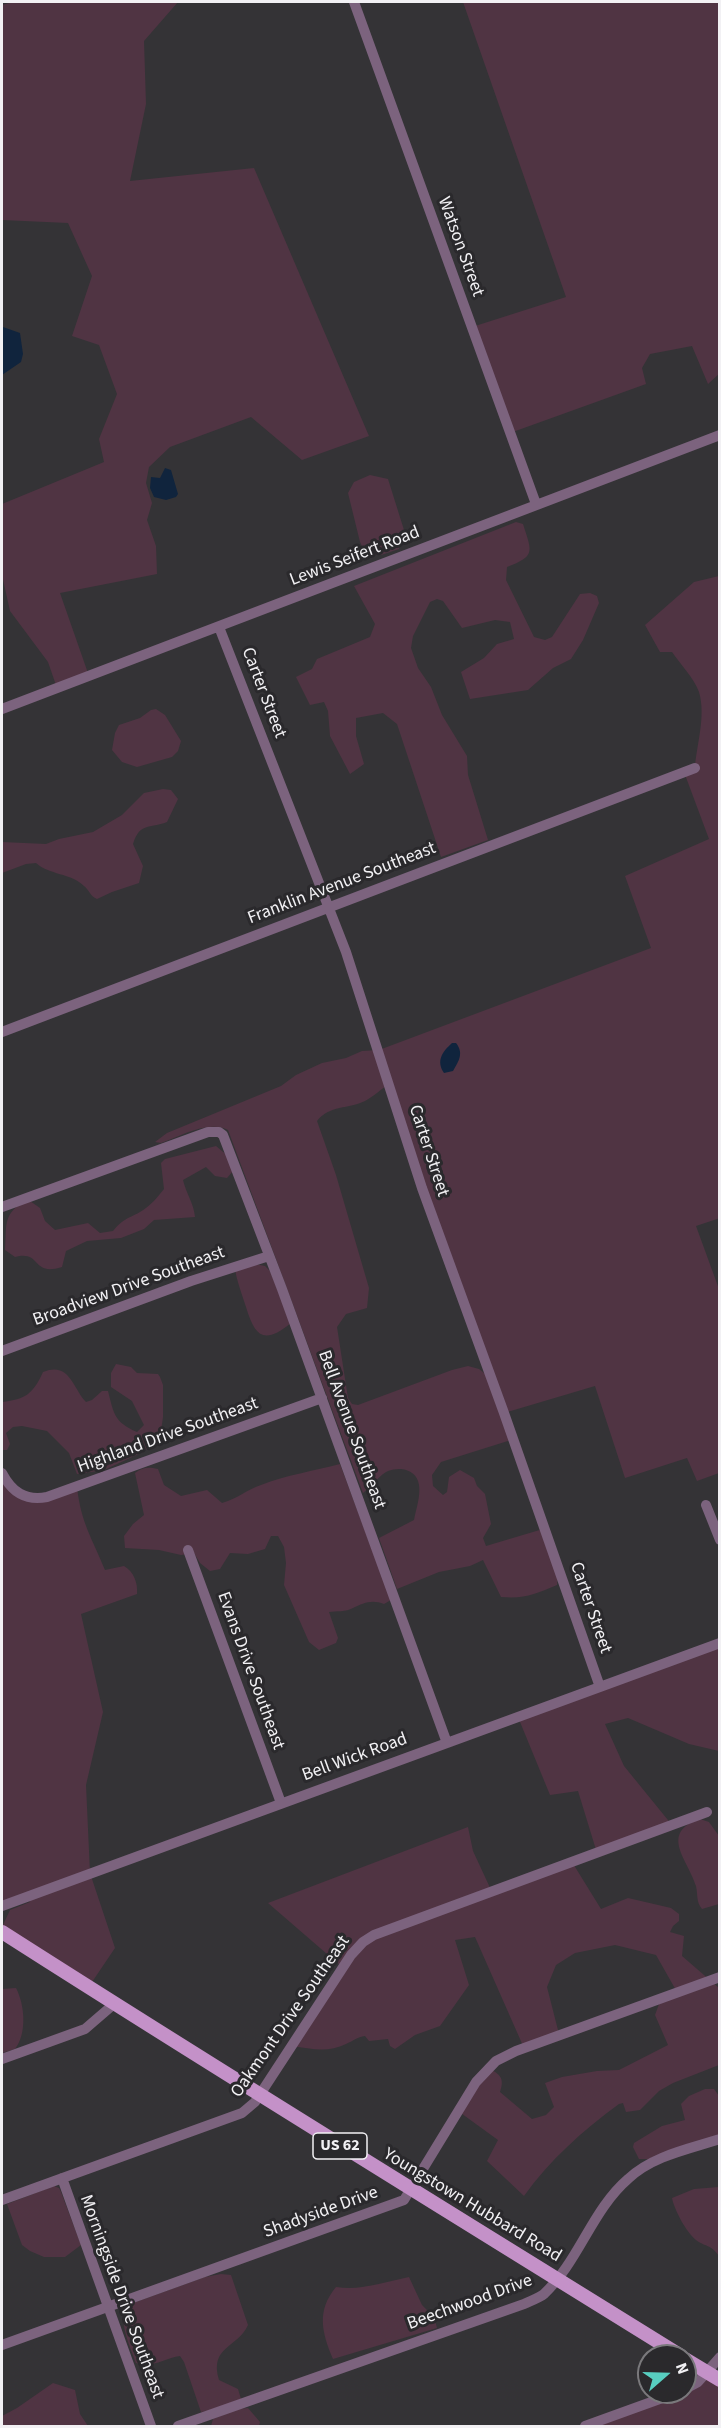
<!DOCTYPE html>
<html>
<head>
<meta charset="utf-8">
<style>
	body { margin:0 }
	#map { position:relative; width:721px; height:2428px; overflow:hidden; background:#343336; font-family:"Source Sans 3",sans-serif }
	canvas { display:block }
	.frame { position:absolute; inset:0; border:3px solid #f2f1f4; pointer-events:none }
	.north { position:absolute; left:637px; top:2344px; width:60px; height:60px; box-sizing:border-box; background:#2a292c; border:2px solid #7a797c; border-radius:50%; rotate:70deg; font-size:16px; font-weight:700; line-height:24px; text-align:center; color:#f2f1f4 }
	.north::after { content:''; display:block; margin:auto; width:21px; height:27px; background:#58cec0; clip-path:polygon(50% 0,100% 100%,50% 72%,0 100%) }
</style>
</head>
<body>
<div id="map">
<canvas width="721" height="2428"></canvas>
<div class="frame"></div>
<div class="north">N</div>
</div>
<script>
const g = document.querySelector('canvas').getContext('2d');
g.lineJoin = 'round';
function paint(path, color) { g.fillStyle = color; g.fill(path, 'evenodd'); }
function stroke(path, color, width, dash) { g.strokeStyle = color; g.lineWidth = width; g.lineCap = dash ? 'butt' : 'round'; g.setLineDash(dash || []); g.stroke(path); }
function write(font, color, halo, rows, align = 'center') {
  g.font = font + ' "Source Sans 3",sans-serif'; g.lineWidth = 6; g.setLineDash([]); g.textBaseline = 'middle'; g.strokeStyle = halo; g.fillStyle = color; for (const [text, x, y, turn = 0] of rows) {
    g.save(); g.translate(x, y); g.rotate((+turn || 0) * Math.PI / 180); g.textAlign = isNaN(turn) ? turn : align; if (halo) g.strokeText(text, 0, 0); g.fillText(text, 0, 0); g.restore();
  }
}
paint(new Path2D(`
	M13 2H178L144 41 146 104 130 181 254 168 369 436 302 460 251 417 170 447 149 467 146 483 152 503 147 520 156 546 157 574 60 593 89 676 57 688 48 662 10 611 2 575V504L104 462 99 439 117 394 99 345 72 336 92 276 68 223 2 220V5Z
	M463 2H719L720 373 708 384 692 346 650 354 642 368 646 384 510 433 472 327 566 297Z
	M370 475 388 479 404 530 399 549 381 555 365 553 360 542 348 493 354 482Z
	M516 522 523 524C532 552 536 556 507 567L506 580 534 637 545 640 552 637 580 594 590 593 597 596 599 603 583 640 571 659 553 668 528 690 470 699 461 672 484 658 497 644 514 639 510 622 495 620 462 628 443 601 437 599 430 602 413 636 411 648 418 668 431 687 442 715 467 756 468 775 488 840 441 857 397 724 383 713 356 718V736L364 764 350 774 330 736 328 711 324 702 310 705 296 677 312 669 317 659 370 637 375 624 354 586Z
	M719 576 720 1218 696 1226 719 1289V1473L697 1481 687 1458 625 1478 595 1386 504 1413 389 1084C381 1089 373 1097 365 1101 349 1109 329 1105 317 1121L336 1175 369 1288 367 1308 346 1314 337 1327 348 1398 352 1404 358 1405 452 1370 468 1366 479 1369 488 1376 511 1440 441 1462 432 1475 433 1486 443 1495 447 1492 449 1477 460 1470 474 1478 477 1486 485 1494 491 1524 483 1538 486 1546 543 1529 558 1576 557 1585C535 1594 526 1599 501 1597L483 1560 470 1566 439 1572 397 1589 379 1538 414 1520C417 1504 428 1477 406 1470 401 1468 393 1469 388 1471 381 1474 370 1487 363 1493L228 1130C208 1120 181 1136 161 1143L155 1142 167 1133 281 1086 296 1075 322 1063 346 1058 362 1051 379 1050 651 948 625 876 709 839 684 772 695 767C697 743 706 716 699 692 694 678 680 664 672 652H660L645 625 694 582Z
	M156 709 165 715 181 741 178 751 172 757 137 767 122 762 112 750 115 733 119 725 140 718 151 710Z
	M163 789 171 790 178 799 167 822C149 829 140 822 133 844L143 866 139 883 112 892 97 899C90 896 90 891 84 886 71 873 49 875 36 863L26 864 2 873V842L46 844 59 839 93 832 122 815 144 793Z
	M216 1146 228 1156 233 1171 227 1178 215 1176 206 1167 183 1180C186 1193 194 1204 195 1217L154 1220 144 1229 121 1238 87 1241 66 1251 62 1267C31 1277 42 1250 15 1257L5 1250C7 1223 2 1215 27 1199L40 1208 45 1221 55 1230 88 1223 100 1233 113 1231C124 1218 126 1220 140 1212 150 1206 157 1198 164 1189L161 1163 165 1159Z
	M255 1264 265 1266 270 1271 291 1323C264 1345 255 1337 246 1307 242 1294 237 1282 235 1269Z
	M116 1364 131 1367 137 1373 158 1374 160 1377 163 1385V1417L161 1431 155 1443 143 1452 104 1470 77 1474 69 1453 47 1431 22 1426 13 1427 6 1433 10 1444 7 1450H2V1402C26 1399 33 1394 43 1372 70 1361 73 1389 86 1402L92 1400 102 1391H108C114 1414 114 1422 137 1432L144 1425 132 1401 111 1387V1373Z
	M340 1464 391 1600 384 1604C372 1599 363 1603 353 1608 346 1612 336 1611 329 1612L338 1638 336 1643 319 1650 309 1642 284 1585 286 1563 284 1547 278 1536H271L265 1549 248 1554 230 1553 220 1569 210 1571 200 1563 194 1553 181 1555 159 1550 125 1548 124 1536 133 1524 144 1515 135 1473C143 1467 148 1467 158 1469L164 1485 181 1496 207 1490 222 1503C239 1498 246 1490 261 1485 286 1475 314 1471 340 1464Z
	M2 1473 29 1498 77 1487C81 1523 92 1538 105 1570L124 1566C134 1572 138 1583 137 1594L81 1614 103 1712 86 1785 90 1873 115 1948 88 1988 2 1927 10 1910 30 1902 26 1896 2 1906Z
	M719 1643V1751L689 1744 628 1718 605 1724 624 1766 672 1825 597 1853 578 1791 550 1795 518 1717Z
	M700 1819 709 1822 719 1836V1904L702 1909C696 1902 698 1895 696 1886 689 1861 658 1833 700 1819Z
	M468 1827 473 1851 492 1892 572 1862 601 1909 628 1898 671 1908 679 1914V1921L673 1926 670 1932 684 1936 682 1956 719 1988V2065L673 2083 659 2091 640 2110 626 2112 623 2103 619 2104C583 2130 549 2161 524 2196L487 2161 498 2140 458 2111 488 2068C500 2074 505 2078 500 2092L532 2119 546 2115 554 2107 545 2083 562 2077 597 2071 619 2070 668 2045 655 2015 659 2004 677 1992 656 1955 615 1945 575 1953 556 1965 547 1987 559 2034 524 2048 475 1937 455 1940 469 1985 440 2026 415 2035 395 2049 390 2046 388 2039 369 2041 365 2036C357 2037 353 2041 346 2044 328 2053 312 2049 292 2046L342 1967 268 1903Z
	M16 1988C25 2005 27 2034 15 2049L2 2053V1989Z
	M705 2089H714L719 2096V2135L648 2159H639L633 2147 634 2143 662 2126 685 2120 681 2104 689 2096Z
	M54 2186 59 2188 61 2192 81 2245 65 2257H44L30 2251 22 2245 7 2204Z
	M719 2187H720L719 2256C711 2244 705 2247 696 2240 686 2232 674 2209 672 2198L694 2189Z
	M221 2274 231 2275 248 2325C238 2348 209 2346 219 2380L238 2389 241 2399 209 2411 201 2412 184 2362 180 2356C165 2358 151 2369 136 2363 130 2347 120 2325 124 2307L133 2303 205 2277Z
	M409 2277 422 2305 434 2317 437 2328 333 2359C322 2333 316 2311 336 2287 361 2291 384 2282 409 2277Z
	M706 2372 719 2380V2426H585L679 2392Z
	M53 2383 75 2390 80 2414 88 2426H2V2416L17 2408Z
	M248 2408 260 2422 259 2426H211L213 2419 237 2409Z`), '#503443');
paint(new Path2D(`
	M2 324 3 327 20 333 23 354 21 362 2 375Z
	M165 468 171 470 178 494 176 497 166 500 154 497 150 488 151 477 160 478Z
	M452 1043H456C464 1053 459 1061 453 1071L444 1073C436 1061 442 1052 452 1043Z`), '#10243d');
stroke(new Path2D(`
	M354 2 536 504
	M219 627 346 952 422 1188 504 1413 600 1687
	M2 709 720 435
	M2 1032 695 768
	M2 1207 208 1132H219L223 1135 282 1289 447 1743
	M2 1351 191 1281 269 1256
	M2 1473C12 1492 25 1501 47 1497L322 1398
	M706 1505 720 1540
	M188 1550 281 1803
	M2 1906 720 1643
	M2 2059 85 2029 114 2004
	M62 2178 151 2426
	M2 2200 242 2113 255 2102 351 1955 363 1942 374 1935 707 1812
	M2 2345 404 2200 476 2082 496 2061 516 2051 720 1977
	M685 2389 698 2382 720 2357
	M178 2426 524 2304C530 2301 539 2298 544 2294 579 2261 592 2210 628 2179 652 2156 689 2149 720 2139
	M585 2426 679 2392`), '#7c637e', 10);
stroke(new Path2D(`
	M2 1932C227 2076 454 2215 681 2356
	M685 2359 720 2380`), '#c491c8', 14);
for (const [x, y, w] of [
	[340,2146,54]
]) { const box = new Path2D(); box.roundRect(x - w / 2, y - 13, w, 26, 4.5); g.fillStyle = '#2a292c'; g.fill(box); stroke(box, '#f2f1f4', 1.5); }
write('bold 16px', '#f2f1f4', null, [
	["US 62",340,2146]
]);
write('18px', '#f2f1f4', '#2a292c', [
	["Watson Street",460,247,70],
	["Lewis Seifert Road",355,557,-21],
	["Carter Street",263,693,69],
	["Franklin Avenue Southeast",342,884,-21],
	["Carter Street",428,1151,72],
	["Broadview Drive Southeast",129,1287,-20],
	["Bell Avenue Southeast",351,1430,70],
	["Highland Drive Southeast",168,1436,-20],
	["Carter Street",590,1608,71],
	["Evans Drive Southeast",250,1671,70],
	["Bell Wick Road",355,1758,-20],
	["Oakmont Drive Southeast",291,2017,-55],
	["Youngstown Hubbard Road",472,2206,31],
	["Shadyside Drive",321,2213,-20],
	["Morningside Drive Southeast",121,2297,70],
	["Beechwood Drive",470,2303,-20]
]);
</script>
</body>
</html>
